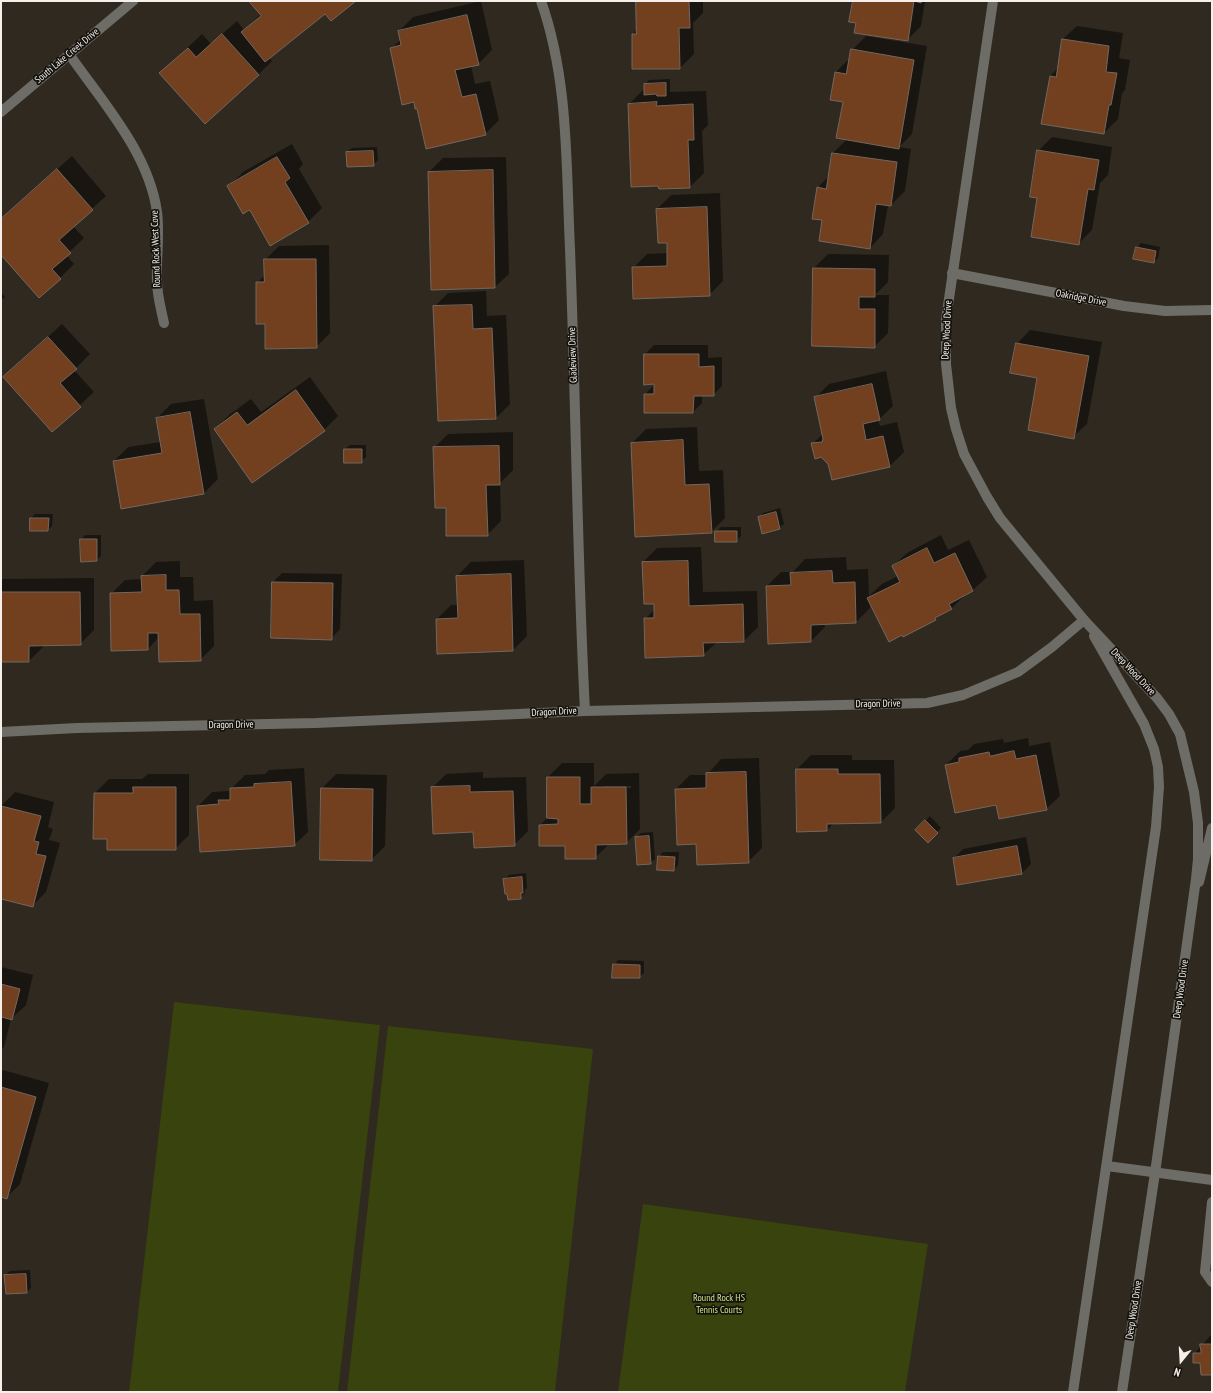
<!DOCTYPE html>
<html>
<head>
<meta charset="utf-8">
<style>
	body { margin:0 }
	#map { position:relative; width:1213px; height:1393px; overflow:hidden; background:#2f291f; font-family:"PT Sans Narrow",sans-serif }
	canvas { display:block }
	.frame { position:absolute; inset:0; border:2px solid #f5f0ea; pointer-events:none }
	.north { position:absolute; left:1161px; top:1341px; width:40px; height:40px; -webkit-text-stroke:3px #15120e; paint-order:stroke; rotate:198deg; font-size:11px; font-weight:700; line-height:16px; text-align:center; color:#f5f0ea }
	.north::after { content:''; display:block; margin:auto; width:14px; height:18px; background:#f5f0ea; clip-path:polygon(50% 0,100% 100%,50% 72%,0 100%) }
</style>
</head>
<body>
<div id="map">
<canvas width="1213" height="1393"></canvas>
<div class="frame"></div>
<div class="north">N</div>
</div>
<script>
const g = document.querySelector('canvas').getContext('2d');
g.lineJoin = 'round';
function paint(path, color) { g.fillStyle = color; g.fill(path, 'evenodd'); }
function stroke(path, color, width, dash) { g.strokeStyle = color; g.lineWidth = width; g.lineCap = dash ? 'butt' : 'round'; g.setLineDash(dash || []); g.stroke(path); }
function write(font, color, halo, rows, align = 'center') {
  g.font = font + ' "PT Sans Narrow",sans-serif'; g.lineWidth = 3.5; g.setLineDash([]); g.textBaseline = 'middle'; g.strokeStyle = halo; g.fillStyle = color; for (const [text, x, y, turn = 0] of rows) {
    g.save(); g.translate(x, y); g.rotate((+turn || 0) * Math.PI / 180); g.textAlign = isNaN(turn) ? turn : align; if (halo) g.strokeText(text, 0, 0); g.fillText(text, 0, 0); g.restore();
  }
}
paint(new Path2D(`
	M174 1002 380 1025 338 1392H129Z
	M388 1026 593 1049 555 1392H347Z
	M643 1204 928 1244 905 1392H618Z`), '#39430d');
paint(new Path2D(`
	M251 1H355L325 12 269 57 272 61 258 75 161 73 202 34 211 44 237 21 244 30 261 14Z
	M481 1 492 50 478 64 471 66 475 84 490 81 499 120 485 134 418 108 391 49 401 39 399 31 413 17Z
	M637 1H703V13L693 23 694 54 680 68H633V34L637 29Z
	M854 1H925L921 26 907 40 857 22Z
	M1077 26 1123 33 1119 58 1130 60 1125 90 1122 93 1118 119 1104 133 1050 76 1058 68 1063 39Z
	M866 36 927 46 912 134 899 147 911 149 905 191 891 205H888L883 234 870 248 824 219 817 188 829 176 833 153 847 139 844 101 832 99 836 72 850 58 852 50Z
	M670 79V92L706 91 708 125 702 131 704 173 690 187 629 104 643 90H645V84L649 80Z
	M1052 137 1112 147 1108 175 1100 183 1092 230 1078 244 1038 197V151Z
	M292 144 303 164 299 169 322 208 308 222 250 209 229 186 243 172Z
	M377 147 378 160 373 165 347 152 352 148Z
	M72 156 106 196 73 226 84 238 66 255 74 264 60 278 1 253V219Z
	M506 157 509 274 495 287 429 172 443 158Z
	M720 193 723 281 709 295 633 268 647 254 668 253 667 242 657 209 671 195Z
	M1141 243 1160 247 1158 258 1154 262 1137 248Z
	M329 245 330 333 316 347 266 323 257 283 265 275V260L279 246Z
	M828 254 889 255 888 282 875 295H889L888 333 874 347 814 268Z
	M486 291 487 316 506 315 510 404 496 418 434 307 448 293Z
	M1 292 5 297 1 300Z
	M62 324 90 354 74 370 94 392 52 431 4 377Z
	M1030 330 1102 342 1087 424 1073 437 1038 377 1017 344Z
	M654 345H708V358L722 357V386L713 395H702V403L693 412H645V394L656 383 645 354Z
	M886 371 893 406 878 420 880 426 897 422 904 452 890 466 833 479 829 463 821 456 812 444 823 434 815 398 829 384Z
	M310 377 338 416 324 430 215 429 229 415 251 399 261 412Z
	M204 399 218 479 204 493 114 461 128 447 161 442 157 418 171 404Z
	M697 427 699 471 723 470 725 518 711 532 632 443 646 429Z
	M513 432V470L500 483 501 521 487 535 447 507 434 448 448 434Z
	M350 445H366V457L361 462 345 449Z
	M780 508 784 524 779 528 759 517 763 513Z
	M35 514H53L52 526 48 530 31 518Z
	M721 527H741V536L737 541 716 532Z
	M85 535H101V556L97 560 81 540Z
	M941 535 948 550 969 540 987 577 973 590 966 594 951 609 942 613 936 619 904 636 870 601V608L856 622 824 623 825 627 811 641 767 586 781 572H793L805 559 846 557 847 570 868 569 869 596 882 584 898 576 893 566 907 553Z
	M701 547 703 592 757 591 758 627 744 641 717 642 703 655 645 619 655 609 654 603 643 562 657 548Z
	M524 560 527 636 513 650 437 619 451 605H458L457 576 471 562Z
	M180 561V577H193L194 601 213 600 214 646 200 660 159 637 148 649 111 594 125 580 142 579V576L156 562Z
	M282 573 342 574 340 629 331 639 273 582Z
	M94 578V630L80 644 43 645V647L29 661H1V579Z
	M1028 738 1029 746 1050 742 1060 796 1046 809 997 804 946 765 960 751 968 750 974 744 1003 739 1004 743Z
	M811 755H852V760H894L895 808 881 822 834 823 827 830 797 769Z
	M759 758 762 848 748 862 697 843 676 789 690 775H707L721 759Z
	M562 763H594V786L606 774 639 773 640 829 626 843 609 844 595 858 566 845 540 825 548 817V777ZM604 786H631V788H604Z
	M304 768 308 832 294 845 198 806 212 792 229 791 245 775 265 774 269 770Z
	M483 772V778L526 777 528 831 514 845 474 831 432 788 446 774Z
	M148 774H189V835L175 849 108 838H94L95 793 109 779H142Z
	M336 774 387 775 385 846 371 860 321 859 322 788Z
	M15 792 54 802 48 827 53 829 49 840 60 843 46 892 32 906 1 898V806Z
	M930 816 941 828 928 841 916 830Z
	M653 832 655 859 650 863 636 837 641 833Z
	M1026 837 1031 864 1022 873 958 884 954 858 963 849Z
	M663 852H679L678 865 674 870 659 856Z
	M526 873 527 888 525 890V893L520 898 505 879 509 875Z
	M618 960 644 961V973L639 977 614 965Z
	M1 967 33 975 26 1005 11 1019 4 1047 1 1050Z
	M3 1070 49 1083 20 1184 6 1198 1 1196V1072Z
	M30 1270 31 1288 27 1292 5 1275 10 1271Z
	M1211 1335H1212V1374L1194 1354Z`), '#0007');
const building = new Path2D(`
	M249 1H356L331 21 325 14 265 62 241 32 261 16Z
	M636 1H689L690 28H679L680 69H632V34H636Z
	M853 1H922L921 3 914 1 908 41 854 33 856 23 849 22Z
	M467 15 479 65 455 70 462 97 476 94 486 135 426 149 417 109H415L414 102 402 105 390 48 401 45 398 31Z
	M222 34 259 75 205 124 159 73 188 48 196 57Z
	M1062 39 1109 46 1106 72 1117 73 1111 105H1109L1104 134 1041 124 1050 76 1056 77Z
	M851 49 914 60 899 149 836 138 843 102 830 100 835 72 846 74Z
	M666 83V96H657L656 94 644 95V84Z
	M657 102 656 106 693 104 694 140H688L690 188 659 189 658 186 631 187 628 104Z
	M1037 150 1099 160 1094 190 1088 189 1079 245 1031 237 1037 198 1030 197Z
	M373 151 374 166 347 167 346 152Z
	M832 153 897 162 891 206 876 204 870 249 819 241 822 220 812 219 817 187 826 189Z
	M277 157 290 178 285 182 309 223 270 246 251 212 249 210 243 214 227 186Z
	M57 169 93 210 59 240 71 253 52 269 61 279 39 298 1 255V219Z
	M493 170 495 288 431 290 428 172Z
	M707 207 710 296 633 299 632 267 667 266V243H658L656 209Z
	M1136 247 1156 251 1154 263 1133 259Z
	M264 259H316L317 348 265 349V324H256V282H264Z
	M813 268 875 269V297H859V309H875V348L812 346Z
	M472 305 473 329 492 328 496 419 438 421 433 306Z
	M48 337 77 369 60 383 81 407 52 432 3 377Z
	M1016 343 1089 356 1074 439 1028 430 1037 378 1010 373Z
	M644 354H699V367L714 366V396H694L693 413H644V394H654V384L644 385Z
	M872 384 880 420 863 424 866 440 883 436 890 467 832 480 828 464 821 457 815 459 811 443 822 442 823 439 814 397Z
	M296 390 325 431 252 483 214 429 237 412 247 425Z
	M190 412 204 494 121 509 113 461 162 453 156 418Z
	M683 440 685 485 709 484 712 533 635 537 631 443Z
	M499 446 500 485H486L488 536H446V508H435L433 447Z
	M344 449H362V463H344Z
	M776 512 780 529 762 534 758 517Z
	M30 518H49L48 531H30Z
	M715 531H737V542H715Z
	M80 539H97V561L81 562Z
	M927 548 934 563 955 553 973 591 949 604 952 609 935 618 936 620 903 637 902 635 889 642 867 598 900 582 892 566Z
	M688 561 689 606 743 604 744 642 703 643 704 656 645 658 644 618H654V604H644L642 562Z
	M832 571 833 583 855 582 856 623 811 625V642L768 644 766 586 791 585 790 573Z
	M511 574 513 651 437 654 436 619 458 618 456 576Z
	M166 575V590H179L180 614H200L201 661 159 662 158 633H148V650L111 651 110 593 142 592 141 576Z
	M272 582 333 583 332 640 271 638Z
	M1 592H80L81 645 29 646V662H1Z
	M1014 751 1016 759 1036 755 1047 810 999 819 996 805 955 813 945 765 959 762V758L989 752 990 756Z
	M796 769H838V774H880L881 823 827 824V831L797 832Z
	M746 772 749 863 697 865 696 844 677 845 675 789 706 788V773Z
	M547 777H580V804H591V787H626L627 844 596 845V859H565V846H539V825L558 824V819L547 818Z
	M291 782 295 846 200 852 197 806 219 804 218 800H230V788L254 787V784Z
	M470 786V792L513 791 515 846 474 848 473 832 433 834 431 787Z
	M133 787H176V850H107V839H93L94 793H133Z
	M321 788 373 789 372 861 320 860Z
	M1 806 41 816 34 841 39 842 36 854 46 856 33 907 1 899Z
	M925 820 938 833 928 843 915 830Z
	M649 836 651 864 637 865 635 837Z
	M1017 846 1022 874 957 885 953 858Z
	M658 856 675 857 674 871 657 870Z
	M522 877 523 893H521V899L508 900 507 894H505L503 879Z
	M613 964 640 965V978H612Z
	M1 984 20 989 12 1020 2 1017 1 1020Z
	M1 1087 36 1097 7 1199 1 1197Z
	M26 1274 27 1293 6 1294 4 1275Z
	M1200 1344H1212V1375H1201L1200 1363H1193V1353H1201Z`);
paint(building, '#72401f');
stroke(building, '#73675f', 1);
stroke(new Path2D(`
	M1107 1166 1212 1180
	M1212 1202 1205 1272 1212 1282`), '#6e6c67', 10);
stroke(new Path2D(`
	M541 1C569 80 566 166 570 249 576 403 577 557 585 711
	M69 54C102 101 149 153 157 212 160 235 156 258 157 281 157 295 161 309 164 323
	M952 273 1124 306 1165 311 1212 310
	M1 732 77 728 316 723 585 711 927 703 963 695 1018 672 1052 647 1084 620
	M1199 882 1212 828`), '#6e6c67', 10);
stroke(new Path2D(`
	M993 1 946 319V364L951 408 956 429 964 454 987 497 1000 518 1084 620 1157 698 1169 714 1180 734 1194 792 1198 823V859L1196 879 1155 1173 1122 1392
	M1 112 133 1
	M1073 1392 1156 827 1159 787 1158 767 1154 749 1144 724 1094 636`), '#6e6c67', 10);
write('10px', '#f5f0ea', '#15120e', [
	["South Lake Creek Drive",67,56,-40],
	["Round Rock West Cove",156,249,-92],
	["Oakridge Drive",1081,298,11],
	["Deep Wood Drive",947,330,-87],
	["Gladeview Drive",573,355,-92],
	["Deep Wood Drive",1133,672,47],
	["Dragon Drive",878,704,-1],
	["Dragon Drive",554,712,-3],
	["Dragon Drive",231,725,-1],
	["Deep Wood Drive",1181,989,-82],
	["Deep Wood Drive",1134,1310,-81]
]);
write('10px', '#cbe089', '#15120e', [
	["Round Rock HS",719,1298],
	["Tennis Courts",719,1310]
]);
</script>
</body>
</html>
